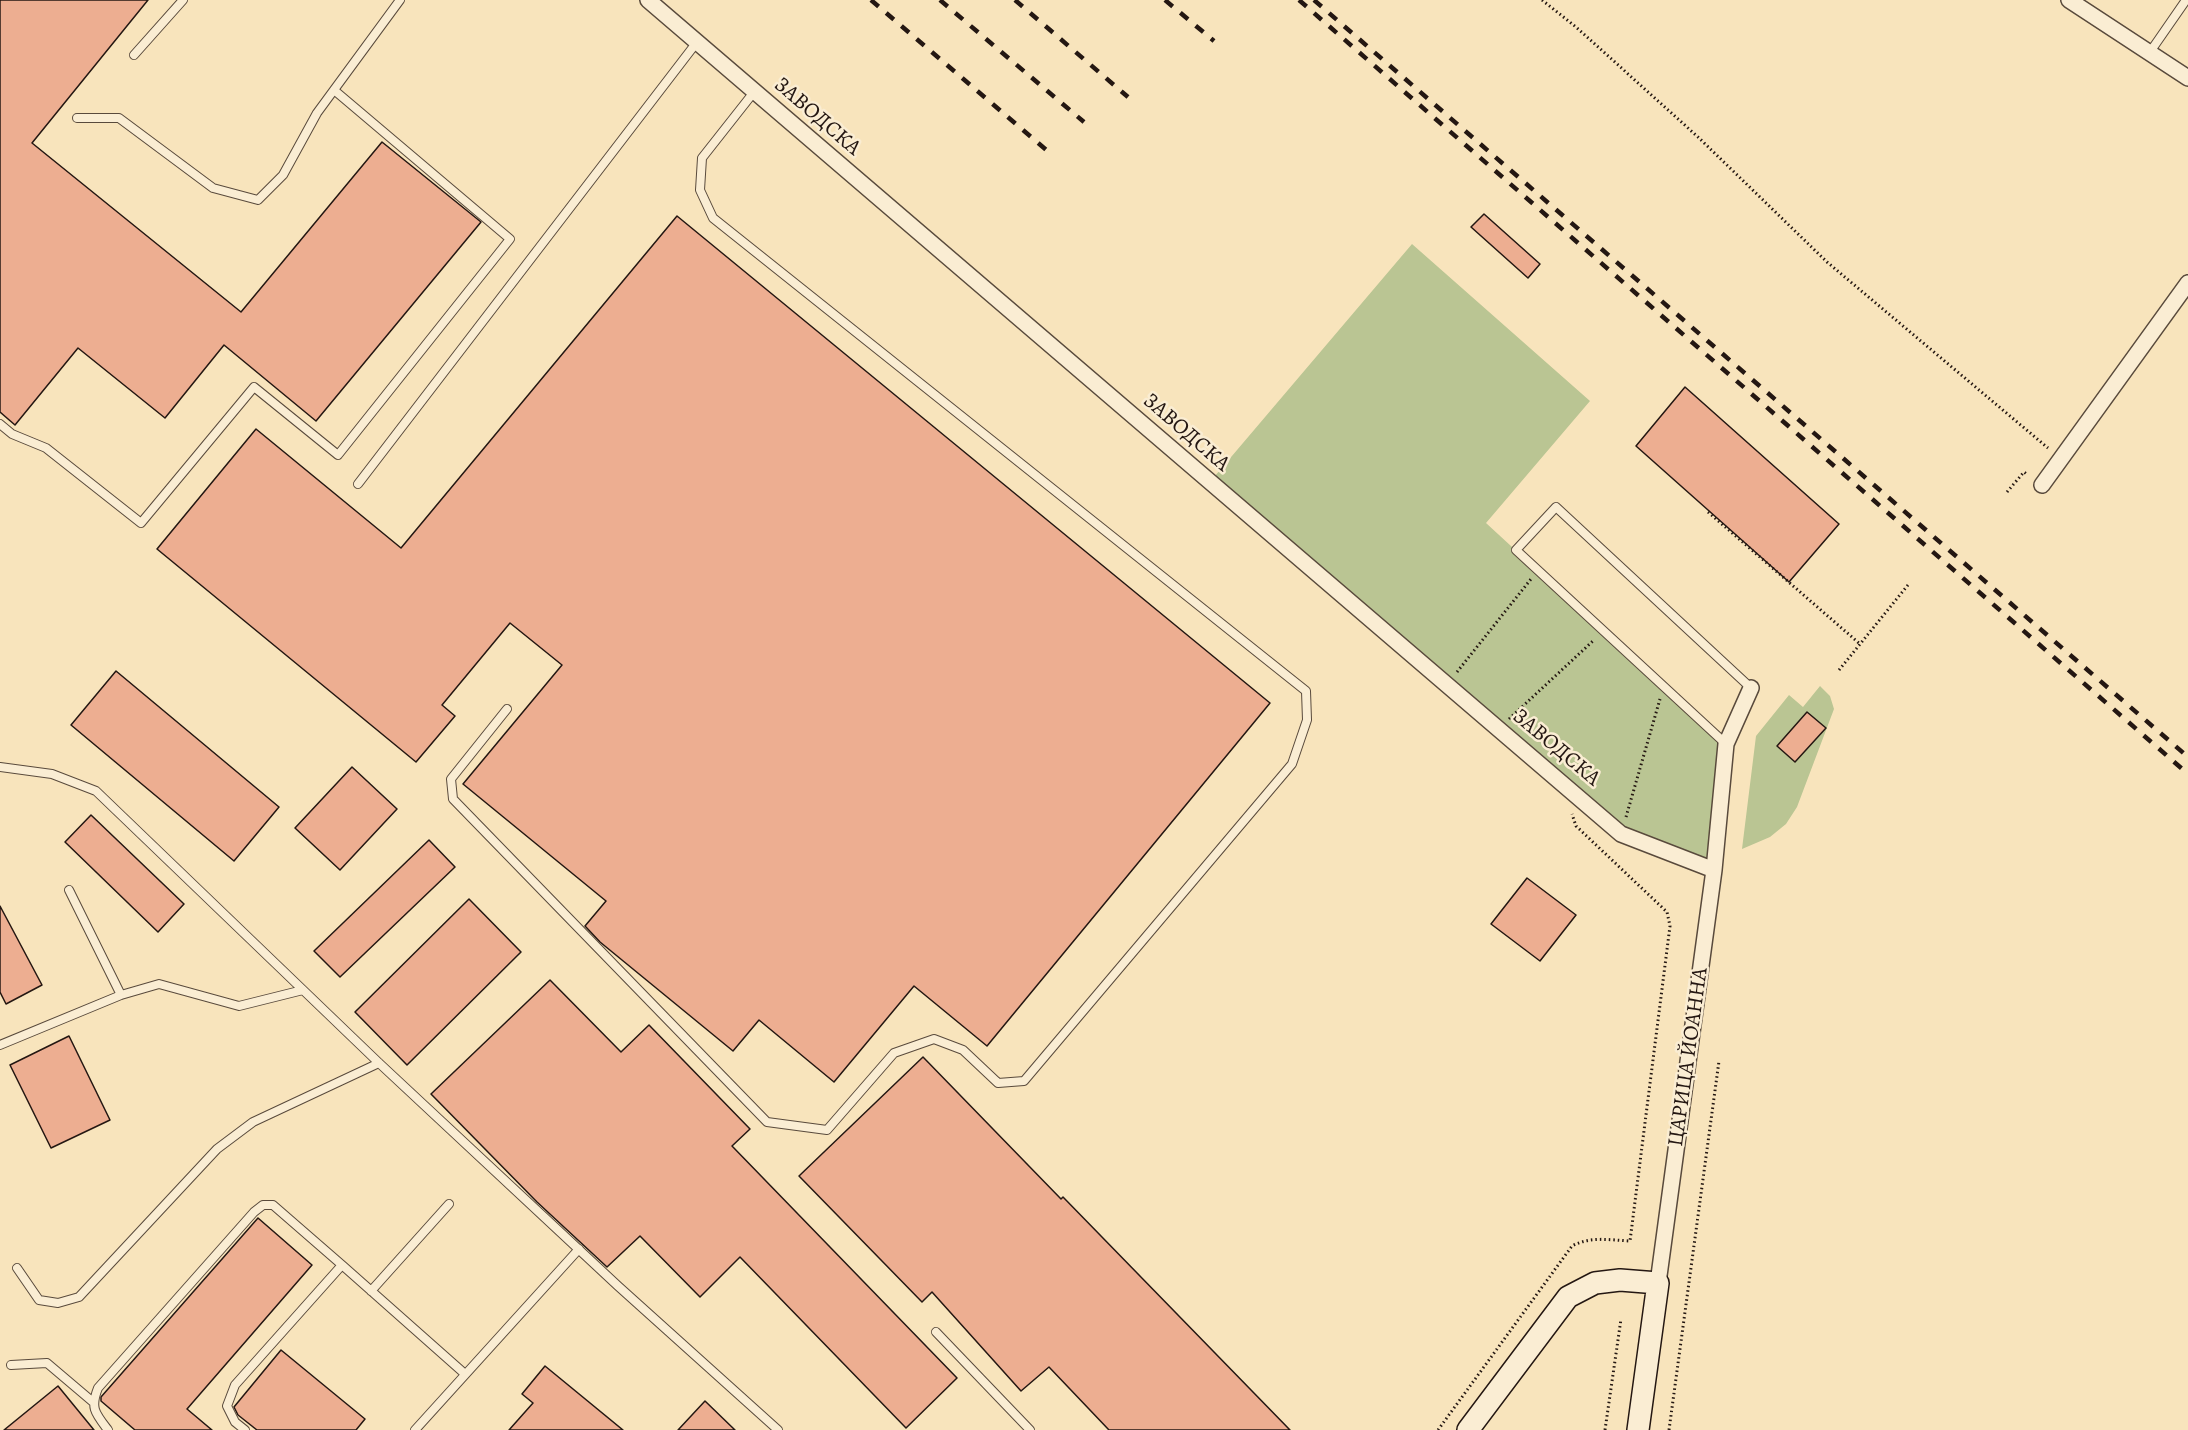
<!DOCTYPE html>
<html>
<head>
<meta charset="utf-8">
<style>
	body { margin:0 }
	canvas { display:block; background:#f8e4bc }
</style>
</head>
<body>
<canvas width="2188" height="1430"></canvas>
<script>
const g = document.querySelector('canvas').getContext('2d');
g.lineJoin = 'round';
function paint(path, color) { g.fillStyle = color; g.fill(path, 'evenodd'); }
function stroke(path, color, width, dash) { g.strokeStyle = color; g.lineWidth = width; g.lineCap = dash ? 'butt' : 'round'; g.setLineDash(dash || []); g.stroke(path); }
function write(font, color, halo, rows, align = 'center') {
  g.font = font + ' Alegreya,serif'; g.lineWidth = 5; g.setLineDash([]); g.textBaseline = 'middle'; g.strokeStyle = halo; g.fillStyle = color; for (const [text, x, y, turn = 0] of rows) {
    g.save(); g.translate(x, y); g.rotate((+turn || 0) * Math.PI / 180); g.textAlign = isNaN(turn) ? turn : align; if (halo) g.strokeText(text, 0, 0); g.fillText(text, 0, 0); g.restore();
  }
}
paint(new Path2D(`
	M1412 244 1590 401 1486 523 1726 744 1714 870 1621 834 1209 483Z
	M1820 686 1830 696 1834 709 1797 807 1786 824 1770 837 1742 849 1756 736 1789 695 1803 707Z`), '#bac593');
const building = new Path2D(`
	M0 0H148L32 143 241 312 382 142 481 222 316 421 224 345 165 418 78 348 15 425 0 412Z
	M1484 214 1540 264 1528 278 1471 227Z
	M677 216 1270 703 987 1046 914 986 834 1082 759 1020 733 1051 600 942 585 926 606 901 463 784 562 665 510 623 442 705 455 716 416 762 157 549 256 429 401 548Z
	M1685 387 1839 524 1789 582 1636 446Z
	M116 671 279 807 234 861 71 725Z
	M1807 712 1826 728 1795 762 1777 746Z
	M352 767 397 809 340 870 295 828Z
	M91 815 184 904 158 932 65 842Z
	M429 840 455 867 340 977 314 951Z
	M1527 878 1576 915 1540 961 1491 924Z
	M469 899 521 952 407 1065 355 1012Z
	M0 906 42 985 6 1004 0 992Z
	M550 980 621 1052 649 1025 750 1129 732 1146 957 1378 906 1428 740 1257 700 1297 640 1236 607 1267 537 1202 431 1094Z
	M69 1036 110 1120 51 1148 10 1065Z
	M923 1057 1061 1199 1063 1197 1290 1430H1109L1049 1367 1021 1391 932 1292 922 1302 799 1176Z
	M258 1218 312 1265 187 1409 212 1430H135L101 1401V1397Z
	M281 1350 365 1419 356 1430H257L238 1415 234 1407Z
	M545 1366 623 1430H509L533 1403 522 1394Z
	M58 1386 94 1430H4Z
	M705 1401 735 1430H678Z`);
paint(building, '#edae91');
stroke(building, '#241712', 1.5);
const lane = new Path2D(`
	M2150 52 2186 0
	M134 55 183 0
	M77 118H119L213 188 258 200 283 175 317 113 400 0
	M0 424 12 434 46 448 141 523 254 387 338 455 510 239 334 90
	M358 484 697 42
	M507 709 451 779 453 799 767 1122 827 1130 894 1053 934 1039 963 1050 998 1083 1024 1081 1292 764 1307 720 1306 691 713 218 700 190 702 158 754 92
	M1726 744 1516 550 1556 507 1751 688
	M0 767 52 774 96 791 379 1063 618 1286 778 1430
	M69 890 121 995
	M0 1045 121 995 159 984 239 1006 303 990
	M17 1268 39 1300 58 1303 79 1297 217 1149 253 1122 379 1063
	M371 1291 449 1204
	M936 1332 1030 1430
	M11 1365 47 1363 93 1402
	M108 1430C95 1413 90 1408 98 1388L254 1212 263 1205H273L342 1265
	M245 1430 235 1422 227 1406 235 1385 342 1265 465 1374
	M415 1430 579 1249`);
const street = new Path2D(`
	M648 0 1621 834 1714 870
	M2069 0 2188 78
	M2042 485 2188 283
	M1658 1283 1714 870 1726 744 1751 688`);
const secondary = new Path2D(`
	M1468 1430 1568 1297 1595 1283 1620 1280 1658 1283 1638 1430`);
stroke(lane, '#594a3c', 10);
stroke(street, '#594a3c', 18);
stroke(secondary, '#241712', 24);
stroke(new Path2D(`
	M1542 0 1576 27 1698 137 1827 262 2048 448
	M2007 492 2024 472 2028 475
	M1708 512 1860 644
	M1839 670 1908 585
	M1457 672 1531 579
	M1509 719 1594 640
	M1626 817 1660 699
	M1438 1430 1572 1246C1591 1236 1609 1240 1630 1241L1670 926 1667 912 1576 826 1572 814
	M1605 1430 1621 1319
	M1669 1430 1719 1061`), '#241712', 3, [1.5, 3]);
stroke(lane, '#faedd3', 8);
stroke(street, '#faedd3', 15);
stroke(secondary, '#faedd3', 21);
stroke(new Path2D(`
	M871 0 1051 154
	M940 0 1084 122
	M1015 0 1128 97
	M1165 0 1214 41
	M1299 0 2188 774
	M1314 0 2188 757`), '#241712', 4.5, [10, 10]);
write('22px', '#241712', '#faedd3', [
	["ЗАВОДСКА",817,117,41],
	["ЗАВОДСКА",1186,433,41],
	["ЗАВОДСКА",1556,748,40],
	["ЦАРИЦА ЙОАННА",1689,1057,-82]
]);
</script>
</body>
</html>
